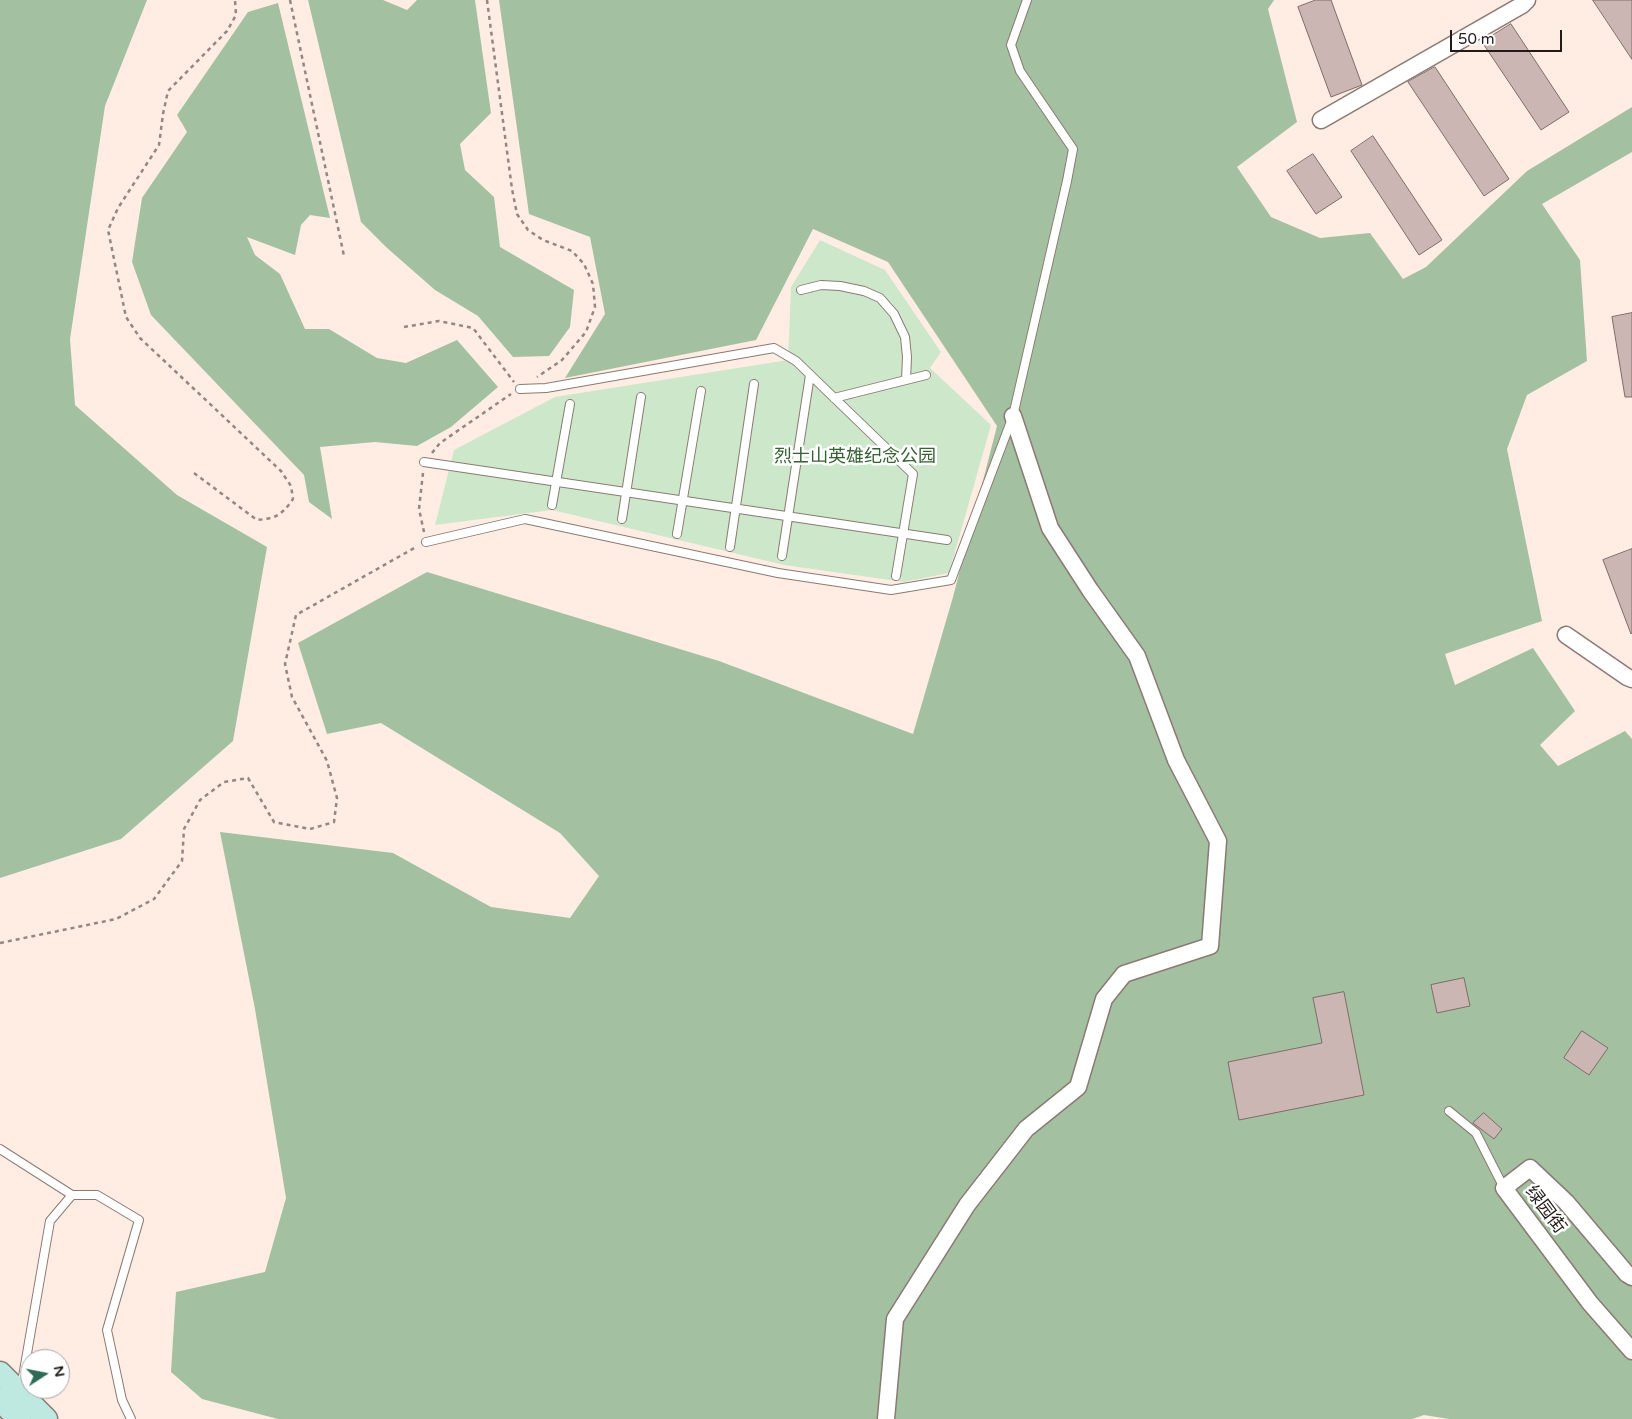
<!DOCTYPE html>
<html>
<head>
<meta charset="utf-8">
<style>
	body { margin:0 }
	#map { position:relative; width:1632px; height:1419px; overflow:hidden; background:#ffece3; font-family:"Varela Round",sans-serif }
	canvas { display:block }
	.north { position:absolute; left:20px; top:1349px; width:50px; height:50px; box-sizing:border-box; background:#fff; border:1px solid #a6a4a3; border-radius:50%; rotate:79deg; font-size:14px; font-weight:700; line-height:20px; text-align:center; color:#211b18 }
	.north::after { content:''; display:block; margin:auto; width:18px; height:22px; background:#2f6b55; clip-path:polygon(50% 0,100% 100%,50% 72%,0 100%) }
	.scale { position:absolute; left:1450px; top:30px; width:112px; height:22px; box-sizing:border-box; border:2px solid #211b18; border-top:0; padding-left:6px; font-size:15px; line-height:18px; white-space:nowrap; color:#211b18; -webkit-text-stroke:4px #fff; paint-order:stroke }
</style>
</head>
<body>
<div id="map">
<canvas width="1632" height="1419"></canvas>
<div class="north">N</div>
<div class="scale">50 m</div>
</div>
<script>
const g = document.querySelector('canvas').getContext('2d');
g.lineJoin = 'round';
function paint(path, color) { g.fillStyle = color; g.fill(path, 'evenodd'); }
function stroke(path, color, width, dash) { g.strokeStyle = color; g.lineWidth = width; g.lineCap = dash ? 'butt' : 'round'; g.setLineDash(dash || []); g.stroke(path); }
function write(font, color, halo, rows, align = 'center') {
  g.font = font + ' "Varela Round","Noto Sans SC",sans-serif'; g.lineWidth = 5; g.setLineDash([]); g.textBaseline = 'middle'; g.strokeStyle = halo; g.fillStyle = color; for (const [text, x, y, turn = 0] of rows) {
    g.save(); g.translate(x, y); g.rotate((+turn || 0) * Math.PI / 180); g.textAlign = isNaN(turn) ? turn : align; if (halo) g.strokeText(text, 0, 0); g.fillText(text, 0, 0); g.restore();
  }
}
paint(new Path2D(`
	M820 240 885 270 941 352 930 368 991 425 949 573 904 582 784 565 552 510 435 525 454 450 555 397 788 360 791 287Z`), '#cde7cb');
paint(new Path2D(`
	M0 0H147L105 106 70 339 75 405 177 495 267 547 233 741 121 839 0 878Z
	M308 0H383L407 10 417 0H475L491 113 460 144 465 170 494 197 500 247 574 290 570 327 549 356 513 357 478 316 435 290 386 247 361 222Z
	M499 0H1274L1268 9 1297 122 1237 167 1271 217 1320 238 1370 233 1403 279 1426 267 1527 171 1632 107V152L1542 204 1580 260 1587 361 1527 395 1507 449 1542 621 1445 654 1455 685 1533 648 1575 711 1540 745 1558 766 1625 731 1632 739V1419H1449L1424 1415 1412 1419H278L202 1399 171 1372 176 1292 265 1272 286 1198 255 1009 220 832 393 853 491 907 570 918 599 876 560 833 381 723 327 734 298 643 427 572 719 661 913 734 953 597 997 426 888 262 813 229 756 340 565 378 605 314 590 237 529 214Z
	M278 3 330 218 310 215 301 225 295 255 247 237 255 255 280 274 305 329H329L377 358 406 363 457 340 498 387 451 427 417 446 375 442 320 447 332 519 309 502 304 475 151 315 132 262 142 198 187 132 177 115 248 12Z`), '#a3c1a0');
const building = new Path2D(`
	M1316 0H1331L1362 85 1331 97 1298 7Z
	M1593 0H1632V59Z
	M1511 24 1569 112 1541 130 1482 42Z
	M1435 67 1509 179 1484 196 1408 82Z
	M1373 136 1442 240 1419 255 1351 151Z
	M1313 154 1342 197 1316 214 1287 171Z
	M1632 313V397H1625L1612 317Z
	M1632 549V633L1631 634 1603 560Z
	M1464 978 1470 1006 1437 1013 1431 985Z
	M1344 992 1364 1095 1239 1120 1228 1062 1322 1043 1313 998Z
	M1582 1031 1608 1048 1589 1075 1564 1058Z
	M1484 1113 1502 1129 1494 1139 1473 1123Z`);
paint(building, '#cbb6b3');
stroke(building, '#7f6c69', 1);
const lane = new Path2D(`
	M801 290 821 285 840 286 864 291 880 298 894 314 905 337 907 357 906 380
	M520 389 546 388 774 348 796 361 913 474 896 576
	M834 398 926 375
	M424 462 947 540
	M552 505 570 404
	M622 519 641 397
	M677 534 701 391
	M426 542 525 519 778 573 891 590 951 580 1013 416 1067 181 1073 149 1020 71 1011 45 1027 0
	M730 547 754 384
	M782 556 810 375
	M1449 1111 1476 1133 1504 1188
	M0 1149 72 1195
	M21 1388 50 1221 72 1195H97L139 1220 107 1330 122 1400 131 1419`);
const street = new Path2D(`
	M1321 120 1522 5 1527 0
	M1566 635 1627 677 1632 679
	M1632 1277 1627 1274 1566 1202 1530 1168 1504 1188 1590 1303 1632 1351
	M886 1419 895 1319 967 1205 1026 1129 1078 1087 1104 999 1124 974 1210 946 1218 841 1176 760 1137 656 1090 590 1050 528 1013 416`);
const secondary = new Path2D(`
	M0 1373 46 1419
	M0 1400 19 1419`);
stroke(lane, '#8b7a73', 10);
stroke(street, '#8b7a73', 19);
stroke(secondary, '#8b7a73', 25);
stroke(new Path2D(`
	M290 0 344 256
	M487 0 512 189 517 214 528 230 543 240 572 251 584 264 593 284 595 307 586 332 562 360 537 377
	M404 327 439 321 473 328 514 382
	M432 453 440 443 511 394
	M194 473 257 520C276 518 281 516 293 499L291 486 281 471 140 338 126 317 108 230 118 208 159 145 163 114 168 91 227 31 236 15 235 0
	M423 473 419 509 424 532
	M0 943 116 919 154 899 182 861 184 829 200 800 224 782 248 778 274 822 310 829 334 822 337 798 327 761 292 697 285 664 296 615 416 547`), '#948781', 2.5, [4, 4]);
stroke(lane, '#fff', 8);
stroke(street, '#fff', 16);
stroke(secondary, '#bde9e0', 22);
write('18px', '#366133', '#fff', [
	["烈士山英雄纪念公园",855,457]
]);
write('18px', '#211b18', '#fff', [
	["绿园街",1545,1210,53]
]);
</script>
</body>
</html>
